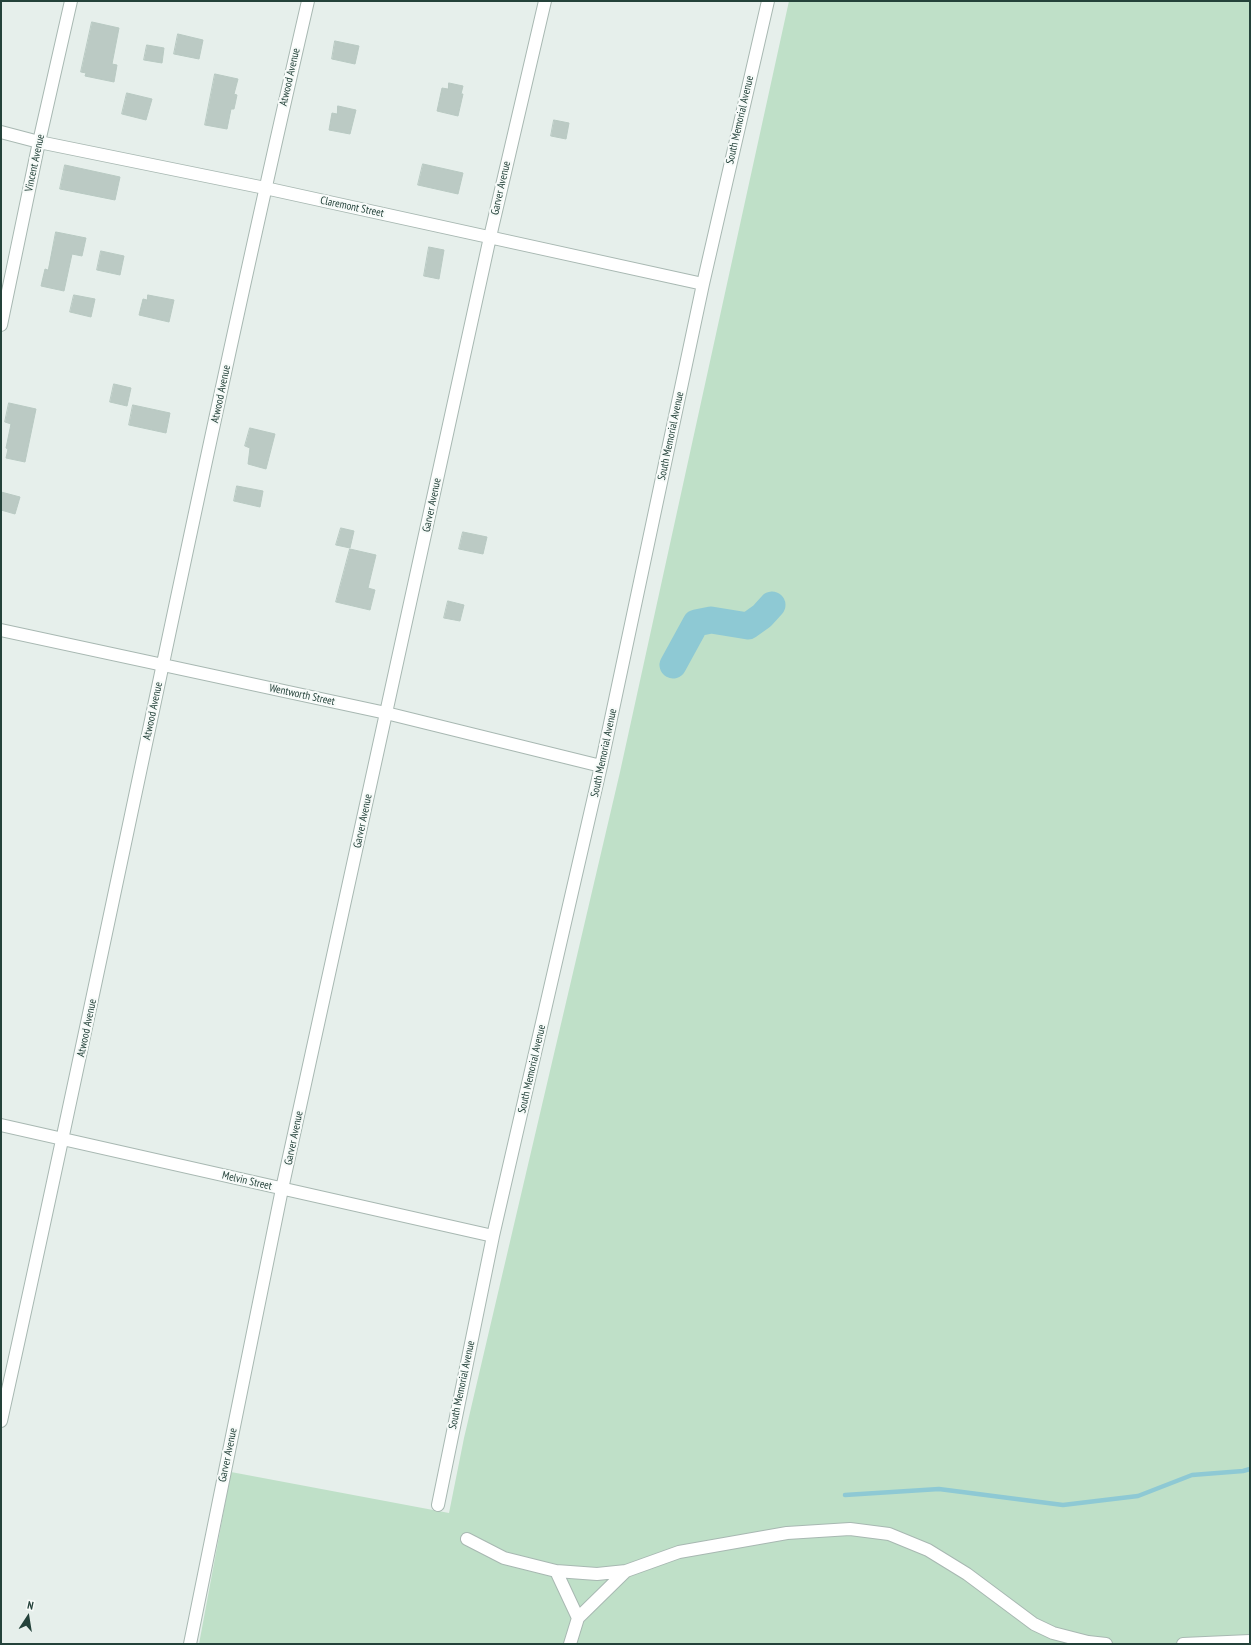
<!DOCTYPE html>
<html>
<head>
<meta charset="utf-8">
<style>
	body { margin:0 }
	#map { position:relative; width:1251px; height:1645px; overflow:hidden; background:#e6efeb; font-family:"PT Sans Narrow",sans-serif }
	canvas { display:block }
	.frame { position:absolute; inset:0; border:2px solid #24423a; pointer-events:none }
	.north { position:absolute; left:8px; top:1597px; width:40px; height:40px; -webkit-text-stroke:3px #f7fbf9; paint-order:stroke; rotate:12deg; font-size:11px; font-weight:700; line-height:16px; text-align:center; color:#24423a }
	.north::after { content:''; display:block; margin:auto; width:14px; height:18px; background:#24423a; clip-path:polygon(50% 0,100% 100%,50% 72%,0 100%) }
</style>
</head>
<body>
<div id="map">
<canvas width="1251" height="1645"></canvas>
<div class="frame"></div>
<div class="north">N</div>
</div>
<script>
const g = document.querySelector('canvas').getContext('2d');
g.lineJoin = 'round';
function paint(path, color) { g.fillStyle = color; g.fill(path, 'evenodd'); }
function stroke(path, color, width, dash) { g.strokeStyle = color; g.lineWidth = width; g.lineCap = dash ? 'butt' : 'round'; g.setLineDash(dash || []); g.stroke(path); }
function write(font, color, halo, rows, align = 'center') {
  g.font = font + ' "PT Sans Narrow",sans-serif'; g.lineWidth = 4; g.setLineDash([]); g.textBaseline = 'middle'; g.strokeStyle = halo; g.fillStyle = color; for (const [text, x, y, turn = 0] of rows) {
    g.save(); g.translate(x, y); g.rotate((+turn || 0) * Math.PI / 180); g.textAlign = isNaN(turn) ? turn : align; if (halo) g.strokeText(text, 0, 0); g.fillText(text, 0, 0); g.restore();
  }
}
paint(new Path2D(`
	M789 1H1250V1644H199L231 1472 449 1513 464 1438 620 772Z`), '#bfe0c8');
stroke(new Path2D(`
	M845 1495 939 1489 1063 1505 1138 1496 1192 1475 1243 1471 1250 1469`), '#8ec9d4', 4.5);
stroke(new Path2D(`
	M673 665 696 623 711 620 748 626 762 616 772 605`), '#8ec9d4', 27);
const building = new Path2D(`
	M92 22 119 28 112 64 117 65 114 82 85 76 86 73 81 72Z
	M178 34 203 40 199 59 174 54Z
	M335 41 359 46 355 64 332 59Z
	M147 45 164 48 162 63 144 60Z
	M215 74 238 79 234 94 237 95 234 109H231L227 129 205 125Z
	M449 83 463 86 461 94H463L458 116 437 111 442 88 448 89Z
	M127 93 152 99 146 120 122 114Z
	M338 106 356 110 350 134 329 130 332 113 337 114Z
	M554 120 569 123 566 139 551 136Z
	M423 164 463 173 458 194 418 185Z
	M65 165 120 177 115 200 60 189Z
	M56 232 86 238 82 256 72 254 64 291 41 286 45 269 48 270Z
	M429 247 444 250 439 279 424 276Z
	M101 251 124 256 120 275 97 270Z
	M74 295 95 299 91 317 70 312Z
	M148 295 174 300 169 322 139 315 143 299 147 300Z
	M114 384 131 388 127 406 110 402Z
	M9 403 36 409 25 462 6 458 8 449 6 448 11 424 5 422Z
	M133 405 170 413 166 433 129 425Z
	M250 428 275 434 266 469 248 464 250 448 245 446Z
	M237 486 263 491 260 507 234 501Z
	M1 492 20 497 15 514 1 510Z
	M341 528 354 531 350 548 336 545Z
	M463 532 487 537 483 554 459 549Z
	M350 549 376 555 368 588 375 590 370 610 336 602Z
	M448 601 464 605 460 621 444 618Z`);
paint(building, '#bbcac4');
stroke(building, '#b8c9c2', 1);
const minor = new Path2D(`
	M1 132 39 142 265 188 703 284
	M1 325 39 142 71 1
	M1 630 386 713 601 766
	M1 1125 493 1236
	M1 1421C106 948 199 473 308 1
	M438 1505 493 1236 601 766 703 284 768 1
	M467 1539 504 1558 556 1571 597 1574 626 1571 679 1552 787 1533 850 1529 889 1534 928 1550 967 1574 1034 1624 1053 1633 1088 1642 1106 1644
	M556 1571 578 1618 570 1644
	M578 1618 626 1571
	M190 1644 282 1189 490 237 545 1
	M1183 1644 1250 1641`);
stroke(minor, '#a8b8b2', 14);
stroke(minor, '#fff', 12);
write('11px', '#24423a', '#f7fbf9', [
	["Atwood Avenue",290,77,-77],
	["South Memorial Avenue",740,120,-77],
	["Vincent Avenue",35,163,-78],
	["Garver Avenue",501,188,-77],
	["Claremont Street",352,207,12],
	["Atwood Avenue",221,394,-78],
	["South Memorial Avenue",671,436,-78],
	["Garver Avenue",432,505,-78],
	["Wentworth Street",302,695,12],
	["Atwood Avenue",153,711,-78],
	["South Memorial Avenue",604,753,-78],
	["Garver Avenue",363,821,-78],
	["Atwood Avenue",87,1028,-78],
	["South Memorial Avenue",532,1069,-77],
	["Garver Avenue",294,1138,-78],
	["Melvin Street",247,1181,13],
	["South Memorial Avenue",462,1385,-78],
	["Garver Avenue",228,1455,-78]
]);
</script>
</body>
</html>
